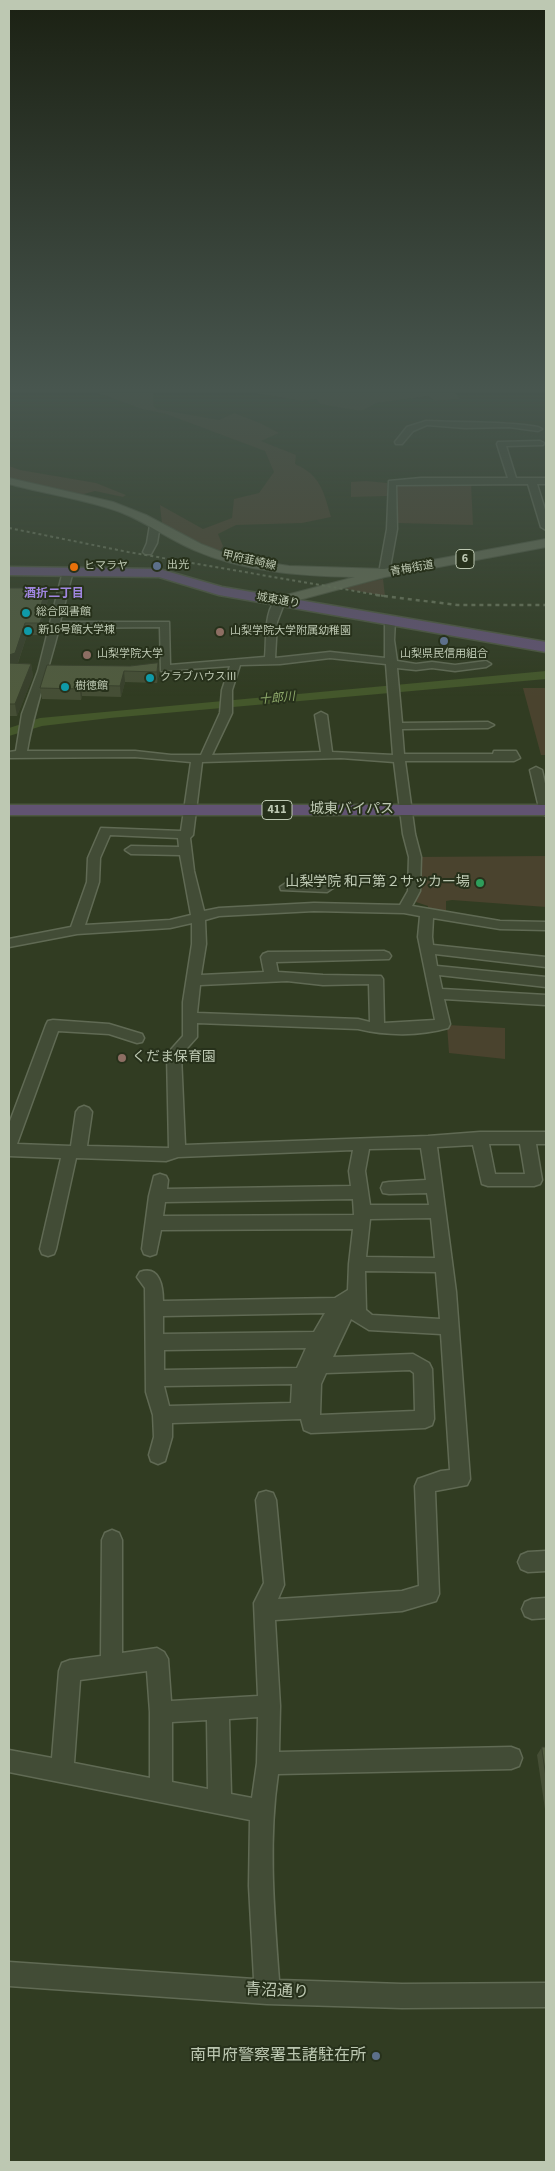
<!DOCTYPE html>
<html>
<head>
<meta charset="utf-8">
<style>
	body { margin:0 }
	#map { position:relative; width:555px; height:2171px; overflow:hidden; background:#313c22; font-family:"Source Sans 3",sans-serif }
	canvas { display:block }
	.frame { position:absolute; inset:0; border:10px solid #bdc8b2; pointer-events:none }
</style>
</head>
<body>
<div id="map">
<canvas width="555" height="2171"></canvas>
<div class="frame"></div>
</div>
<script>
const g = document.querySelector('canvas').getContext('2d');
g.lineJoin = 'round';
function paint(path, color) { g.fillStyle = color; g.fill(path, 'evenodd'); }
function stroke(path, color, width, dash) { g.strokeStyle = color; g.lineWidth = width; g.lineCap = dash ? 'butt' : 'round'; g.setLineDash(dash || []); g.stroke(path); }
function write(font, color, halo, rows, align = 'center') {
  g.font = font + ' "Source Sans 3","Noto Sans JP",sans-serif'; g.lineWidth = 4; g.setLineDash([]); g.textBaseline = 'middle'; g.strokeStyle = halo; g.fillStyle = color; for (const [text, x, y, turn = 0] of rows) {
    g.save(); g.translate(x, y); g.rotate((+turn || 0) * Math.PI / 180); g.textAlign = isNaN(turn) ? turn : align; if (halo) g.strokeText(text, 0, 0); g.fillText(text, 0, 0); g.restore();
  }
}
paint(new Path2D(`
	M98 393H153L154 407 157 409 219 420 234 413 260 423 279 433 261 441 296 455 295 464C321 475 324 493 331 517L302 523 236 525 218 534 223 546 219 552 162 524 160 505 203 529 232 518 234 499 259 493 274 472 265 451 166 414 142 409Z
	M256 393H455L460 399 435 401 428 396 377 403 361 411 320 404 316 399 302 401Z
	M9 466 20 470 96 483 126 495 123 497 95 491 80 495 18 482 9 479Z
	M366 481 387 483V496L351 497V482Z
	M471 483 473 525 397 523 395 485Z
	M383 579 385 596 341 588Z
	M523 688H546V755H541Z
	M546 856V907L452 900 446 901V913L428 911V906L410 900 415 857Z
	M447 1025 505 1028V1059L449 1053Z`), '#4a432e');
paint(new Path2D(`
	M546 671V679L110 718 42 726 9 736V728L40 718Z`), '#44572b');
const minor = new Path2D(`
	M426 421C463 423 501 421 538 427L542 429 538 431 509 427 465 428 427 425 413 431 402 444H396L395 442 407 427Z
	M540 441 544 443 543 445 506 446 516 478H546V484H537L546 513V530L541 527 528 484 396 485 397 529 389 573 384 576 381 575 379 573 387 529 389 481 421 478H508L497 444 498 442Z
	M155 522 160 525 157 543 151 554H145L143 552 147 543 150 525Z
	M68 568 73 571 60 622H169L170 665 265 657C267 643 263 604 280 598L285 601 277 622 275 658 330 652 385 658V620L390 617 395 620 394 640 397 661 416 664 432 662 455 665 486 661 491 664 486 667 455 671 432 668 416 670 397 668 402 723 488 722 494 725 488 728 402 729 404 754H493L494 751H516L520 758 514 761H405L415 834 421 857 420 891 412 906 500 921 546 922V930L500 929 433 918 432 937 433 945 546 957V967L435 954 437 966 546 977V987L439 975 442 989 546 995V1005L444 999 450 1024 448 1028C420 1036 387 1036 358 1029L197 1023V1037L181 1055 185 1145 428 1136 480 1132H546V1144H536L542 1180 540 1184 534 1186H488L482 1184 473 1145 437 1147 456 1292 470 1479 467 1485 435 1491 439 1594 436 1601 402 1611 275 1620 280 1706 279 1752 511 1747 519 1750 522 1758 519 1766 511 1769 278 1774C268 1842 274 1911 279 1980L402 1984 546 1983V2007L402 2008 267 2004 9 1986V1962L254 1979 249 1886 250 1820 9 1772V1750L52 1758 59 1671 62 1663 70 1660 101 1656 102 1540 105 1533 112 1530 119 1533 122 1540V1653L157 1648 164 1652 168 1659 171 1701 258 1696 254 1603 264 1583 256 1500 259 1493 266 1491 273 1493 276 1500 284 1585 278 1599 402 1591 419 1586 415 1486 418 1479 441 1471 450 1470 441 1334 369 1330 351 1319 333 1357 413 1354 429 1363 432 1369 434 1419 432 1425 425 1428 311 1433 304 1430 301 1419 172 1423V1437L165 1461 158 1464 151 1461 149 1455 154 1437 153 1415 146 1392 145 1288 137 1277 140 1272C160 1265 163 1287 163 1301L335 1298 348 1290 349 1264 353 1229 161 1230 156 1254 150 1256 144 1254 142 1249 149 1196 154 1176 160 1174 166 1176 168 1180 167 1189 351 1186 349 1171 353 1150 178 1157 166 1161 76 1158 56 1249 54 1254 48 1256 42 1254 40 1249 61 1158 9 1156V1124L46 1025 48 1021 53 1020 109 1024 142 1034 144 1038 142 1042 137 1043 109 1034 58 1031 17 1144 71 1146 76 1112 79 1108 84 1106 89 1108 92 1112 87 1146 169 1148 167 1054 183 1036V1002L192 944V923L170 928 77 934 9 947V939L71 927 87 882 88 858 101 828 181 831 191 762 135 757 9 758V752L16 751 22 714 38 671 63 571ZM160 627 161 671 230 666 222 690 220 713 201 755H171L135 751H27C34 709 49 669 59 628ZM330 658 386 664 393 755 332 752 327 715 321 712 315 715 321 752 212 755 232 713V690L240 665 280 664ZM341 758 394 762 403 834 409 857 408 891 400 905 314 903 219 908 204 911 194 871 190 838 193 835 202 762ZM110 835 178 838 179 847 131 846 125 850 131 854 180 855 191 915 170 920 85 925 99 882 100 858ZM314 911 404 913 420 916 418 937 435 1020 384 1023 383 979 381 976 323 975 278 972 276 962 389 959 391 956 389 953 384 951 268 952 263 954 261 957 264 972 201 975 206 944 205 920 219 916ZM287 981 323 985 369 984 370 1022 358 1019 197 1013 200 985ZM489 1144H520L525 1174H495ZM421 1148 426 1180 389 1182 383 1183 381 1188 383 1193 389 1194 427 1193 429 1205H370L365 1171 369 1149ZM353 1199 354 1215 163 1216 165 1202ZM431 1218 435 1258 366 1257 370 1219ZM365 1271 436 1272 440 1319 372 1315 366 1310ZM325 1313 314 1332 163 1334V1316ZM306 1348 297 1368 164 1370V1350ZM410 1370 414 1373 415 1411 320 1415 321 1384 326 1373ZM292 1384 291 1403 169 1406 164 1386ZM147 1671 150 1712V1778L74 1763 80 1680ZM258 1717 257 1763 252 1798 231 1794 229 1719ZM207 1720 208 1789 172 1782V1722Z
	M536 767 542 770 546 788V816L540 812 530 770Z
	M286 883 327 884 333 888 327 892 281 890 280 887Z
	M546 1551V1571L528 1572 521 1569 518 1562 521 1555 528 1552Z
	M546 1598V1618L532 1619 525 1616 522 1609 525 1602 532 1599Z`);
const major = new Path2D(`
	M9 478 113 502 146 515 201 544 224 553 244 559 289 566 384 569 546 539V547L385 577 280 605 275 604 273 601 275 598 355 577C300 576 245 572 194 550 168 539 146 522 120 512 84 499 45 494 9 484Z`);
const highway = new Path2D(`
	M9 567 159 569 222 587 546 642V652L219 595 159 577 9 575Z
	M9 805H546V815H9Z`);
stroke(minor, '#606a54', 3);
stroke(major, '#4e5842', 2);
stroke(highway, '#4d5741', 3);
paint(minor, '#424c36');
paint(major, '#626c54');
paint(highway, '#615372');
stroke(new Path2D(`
	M9 528 128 552 384 596`), '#677358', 2, [3, 3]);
stroke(new Path2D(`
	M376 595 457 605H546`), '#677358', 2.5, [4, 4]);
paint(new Path2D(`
	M9 588 48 600 42 618 44 627 41 635H27L18 663 31 664 33 676 17 716H9Z
	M158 663 159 674 157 683 125 682 121 697 82 696 81 700 42 699 40 688 130 666Z
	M542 1747H546V1816L537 1755Z`), '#454e35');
paint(new Path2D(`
	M47 588 48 600 42 618 44 627 41 635 40 623 37 616Z
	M25 623 27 635 17 665 9 667V655Z
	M158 663 159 674 157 683V672Z
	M31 664 33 676 17 716 15 704Z
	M124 671 125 682 121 697 120 686Z
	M81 685 82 696 81 700 80 689Z`), '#38402b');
const building = new Path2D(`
	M9 588H47L37 616H42L40 623H25L15 653 9 655Z
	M9 663 31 664 15 704H9Z
	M158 663 157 672 124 671 120 686 81 685 80 689 40 688 47 665 130 666Z
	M542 1747H546V1777Z`);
paint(building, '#505b3e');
stroke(building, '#38402b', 1);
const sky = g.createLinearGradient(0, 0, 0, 697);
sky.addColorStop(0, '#1b2113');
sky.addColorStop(0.56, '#48564f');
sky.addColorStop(1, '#48564f00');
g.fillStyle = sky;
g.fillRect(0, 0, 555, 697);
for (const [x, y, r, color] of [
	[157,566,5,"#5c6f8a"],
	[74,567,5,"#e8710a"],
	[26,613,5,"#0f9aa8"],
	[28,631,5,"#0f9aa8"],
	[220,632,5,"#8d6e63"],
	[444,641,5,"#5c6f8a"],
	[87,655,5,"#8d6e63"],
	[150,678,5,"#0f9aa8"],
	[65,687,5,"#0f9aa8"],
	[480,883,5,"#2e9e5b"],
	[122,1058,5,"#8d6e63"],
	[376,2056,5,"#5c6f8a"]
]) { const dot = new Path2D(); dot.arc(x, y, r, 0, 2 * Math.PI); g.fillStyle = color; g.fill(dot); stroke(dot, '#27311b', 2); }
write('11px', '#bdc8b2', '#27311b', [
	["甲府韮崎線",249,561,13],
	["青梅街道",412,569,-10],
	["城東通り",278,601,10]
]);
write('11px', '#bdc8b2', '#27311b', [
	["出光",167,566],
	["ヒマラヤ",84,567],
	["総合図書館",36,613],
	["新16号館大学棟",38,631],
	["山梨学院大学附属幼稚園",230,632],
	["山梨学院大学",97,655],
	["山梨県民信用組合",444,655,"center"],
	["クラブハウスⅢ",160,678],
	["樹徳館",75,687]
], 'left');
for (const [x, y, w] of [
	[465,559,18],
	[277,810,30]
]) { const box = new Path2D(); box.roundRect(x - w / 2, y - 9.5, w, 19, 4); g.fillStyle = '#27311b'; g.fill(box); stroke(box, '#bdc8b2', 1); }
write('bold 12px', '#bdc8b2', null, [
	["6",465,559],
	["411",277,810]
]);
write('bold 12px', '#a086e0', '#27311b', [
	["酒折二丁目",54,594]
]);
write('italic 12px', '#8da86a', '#27311b', [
	["十郎川",277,699,-5]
]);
write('14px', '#bdc8b2', '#27311b', [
	["城東バイパス",352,810]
]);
write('14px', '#bdc8b2', '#27311b', [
	["山梨学院 和戸第２サッカー場",470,883],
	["くだま保育園",132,1058,"left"]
], 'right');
write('16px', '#bdc8b2', '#27311b', [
	["青沼通り",277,1992,3]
]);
write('16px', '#bdc8b2', '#27311b', [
	["南甲府警察署玉諸駐在所",366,2056]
], 'right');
</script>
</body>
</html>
